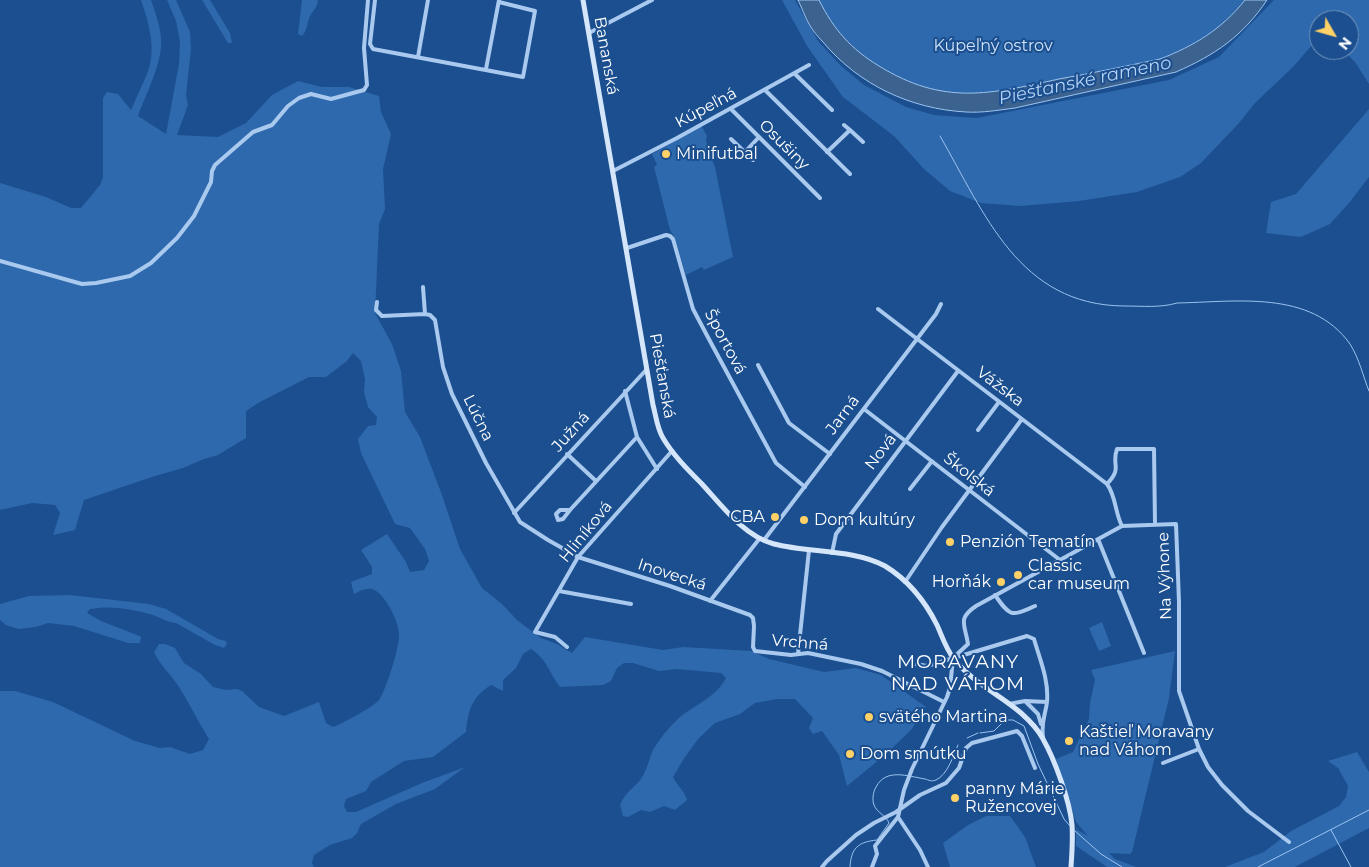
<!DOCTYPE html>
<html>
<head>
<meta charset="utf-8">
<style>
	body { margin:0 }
	#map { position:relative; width:1369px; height:867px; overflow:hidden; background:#1b4f8f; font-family:Montserrat,sans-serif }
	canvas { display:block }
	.north { position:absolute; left:1309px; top:10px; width:50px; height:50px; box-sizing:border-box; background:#1b4f8f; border:1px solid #7695bc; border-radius:50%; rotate:128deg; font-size:14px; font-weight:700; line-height:20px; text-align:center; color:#fff }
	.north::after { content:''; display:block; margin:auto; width:18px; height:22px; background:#ffd166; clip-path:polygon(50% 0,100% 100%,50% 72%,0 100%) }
</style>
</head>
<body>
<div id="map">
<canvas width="1369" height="867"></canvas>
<div class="north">N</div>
</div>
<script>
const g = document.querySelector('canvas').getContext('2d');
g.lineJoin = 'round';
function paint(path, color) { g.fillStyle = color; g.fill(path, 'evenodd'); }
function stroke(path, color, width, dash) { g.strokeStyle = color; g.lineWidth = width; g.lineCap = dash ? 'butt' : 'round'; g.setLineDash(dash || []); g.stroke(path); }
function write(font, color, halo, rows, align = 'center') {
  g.font = font + ' Montserrat,sans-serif'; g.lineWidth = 4; g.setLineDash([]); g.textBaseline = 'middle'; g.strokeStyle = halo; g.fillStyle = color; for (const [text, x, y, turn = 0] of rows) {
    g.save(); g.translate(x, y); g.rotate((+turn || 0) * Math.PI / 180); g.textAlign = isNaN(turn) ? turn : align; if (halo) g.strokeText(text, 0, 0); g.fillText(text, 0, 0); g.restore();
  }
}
paint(new Path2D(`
	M141 0H151C155 12 160 25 161 38 163 63 146 93 138 116L166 134 179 64 180 42 176 21 167 0H176L190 32 191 49 186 95 188 105 177 135 218 137 246 123 272 95 298 81 322 87H349L379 96 381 112 391 134 383 169 385 209 379 224 375 313 392 344 401 371 405 412 420 437 442 495 460 549 482 588 502 604 517 620 541 638 557 644 572 653 585 637 663 650 683 647 751 651 769 659 824 672 856 668 881 675 926 707 911 730 885 755 847 786 839 755 822 731 813 734 809 728 813 718 795 699H777L755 703 740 714 715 723 698 739 683 760 673 777C677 785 685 792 687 800L675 810 664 806 650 812 641 810 628 817 623 816 620 805C626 791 633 789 641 779 647 770 649 759 653 750 660 738 669 727 680 717 696 704 715 698 726 678L721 673 677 669 659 671 633 663H624L617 668 611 681 603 685 560 687C550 674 546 658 531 649L523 654 516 668 503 680V691L491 685C472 697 468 710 466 732L433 757 404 761 371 782 366 791 346 799 344 806 347 812H356L422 783 465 767 435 789 396 804 361 824 357 833 352 838 330 845 314 855 312 863 314 867H0V691H15L53 702 135 741 160 748 170 747 190 754 203 750 209 739C198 722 190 704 179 687 170 673 161 667 154 652L159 644H165L175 648 184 663 201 674 213 687 226 690 237 689 242 691 259 707 284 716 319 702 326 723 333 727C343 723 372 708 379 700 386 690 400 646 399 634 399 622 385 593 372 589 366 588 360 591 354 594L351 582 372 574V567L361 550 387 534 406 562 410 572 424 570 429 561 425 549 410 528 395 524 361 453 358 439 368 426 376 425 377 417 368 407 364 392 365 379 361 361 353 353 347 361 326 377H309L260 402 246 411V438L218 455 204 459 183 468 155 476 84 500 75 530 53 535 60 513 55 505 32 503 0 510V183L46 197 71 208H81L100 185 103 177V98L107 92 118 94 131 110C136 98 142 86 147 74 157 49 149 24 141 0Z
	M202 0H210L230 33 232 43H228Z
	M302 0H318C317 8 314 9 310 16 307 22 308 30 302 36L298 34Z
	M782 0H795L818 41 840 65 864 85 906 107 934 115 977 118 1169 80 1219 57 1274 0H1369V84L1355 62 1343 50H1349V20H1319V37L1293 67 1255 103 1239 123 1201 163 1180 177 1137 192 1079 201 1020 206 981 203 950 191 924 169 894 136 843 97 807 46Z
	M819 0H1245C1222 29 1194 45 1160 59 1125 66 1090 73 1055 80 987 94 943 106 879 66 851 49 834 30 819 0Z
	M1369 109V177L1349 203 1330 224 1301 237 1266 233 1271 202 1296 194Z
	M700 127H702L707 136 706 140 708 150 715 167 733 257 704 270 702 267 686 275 674 236 670 230 654 167 657 165 652 154Z
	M70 595 149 604 166 609 218 639 226 641 227 644 224 648 215 645 176 623C167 622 161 618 153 615 133 609 110 605 90 609L87 613 101 621 137 635 141 637 140 643H128L74 626 48 623 36 627 18 629 6 625 0 620V604L29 596Z
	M1102 622 1111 646 1099 651 1089 628Z
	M1175 651 1169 698 1132 852 1130 854 1109 853 1115 859 1136 867H1107L1076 846V829L1088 836 1076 822 1056 759 1073 752 1089 719 1090 703 1095 680 1091 670Z
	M1357 752 1369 772V828L1295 867H1225L1264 852 1291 831 1339 806 1346 797 1348 786 1338 768 1328 761Z
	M986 816H1010L1025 837 1036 867H950L943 843 968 825Z`), '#2e69ad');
const water = new Path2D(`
	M798 0H819C834 30 851 49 879 66 944 106 990 94 1059 79 1093 73 1126 66 1160 59 1194 46 1222 29 1245 0H1267C1243 36 1215 55 1176 72L1015 108C999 110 983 113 966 112 911 109 859 85 823 42 818 37 813 31 809 24 805 17 802 8 798 0Z`);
paint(water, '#3c6290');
stroke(water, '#9cc4f0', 1);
stroke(new Path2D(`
	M940 136C985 214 1019 305 1124 306 1143 306 1160 308 1177 303 1235 302 1311 289 1350 344 1359 358 1363 376 1369 391
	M980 733 994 731 1005 720H1013L1024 726 1038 764 1064 819 1070 826
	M967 738 978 733
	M1331 830 1351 867
	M1075 831 1101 854 1122 867
	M850 867C851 848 858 842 877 840L889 823C886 815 877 813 874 805 872 800 873 792 876 787 886 768 907 776 925 779 929 780 931 782 936 780 947 775 953 757 958 745
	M1258 867 1369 810`), '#9cc4f0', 1);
stroke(new Path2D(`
	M375 0 370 44 373 49 523 77 535 11 499 2
	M589 33 652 0
	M418 57 428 0
	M486 69 499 0
	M795 74 832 110
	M765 90 850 174
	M731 109 820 198
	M850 130 863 142
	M731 139 753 160
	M745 152 759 137
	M827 152 850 130 844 125
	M613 171 677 138 809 65
	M627 248 666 235 670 236 673 239 693 309 711 343 776 463 805 487
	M0 261 82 284 96 283 130 276 151 263 177 238 194 216 211 182 212 171 215 165 253 132 272 125 288 106 299 98 311 94 331 99 364 90 367 85 364 48 368 0
	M423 287 425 314
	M377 302 376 310 382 316 425 314 430 315 435 320 443 367 452 394 486 463 520 522 548 540 578 557 670 586 750 615 753 618 754 626 753 647 755 651 791 655 808 653 861 664 882 671 944 702
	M878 309 1107 484C1116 496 1115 513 1122 526
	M758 365 789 423 830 454
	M625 391 637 437 657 469
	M864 409 1060 560
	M978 430 999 402
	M567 454 596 481
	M1107 484C1123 467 1111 466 1117 449H1154L1155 524
	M910 489 932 461
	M570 510 563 519 558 520 556 514 560 510H570L637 437
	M514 513 647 369
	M1098 539 1144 653
	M764 540 936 314 941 304
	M832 553 836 534 958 371
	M905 582 942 527 1022 419
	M559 591 631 604
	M995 595C1011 618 1011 616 1035 606
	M710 601 760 538
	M567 647 555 637 535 632 578 557 672 451
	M798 654 809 550
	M953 658 968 644C965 624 957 619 976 606L1122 526 1176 524 1179 602V691L1199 749 1208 767 1222 785 1248 811 1289 842
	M916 664 927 666 1027 636 1034 639C1040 660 1049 680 1047 702 1045 717 1041 721 1043 737
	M1025 701 1047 702
	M1009 704 1025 701 1038 714 1041 724
	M1163 763 1199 749
	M898 817 920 850 928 867
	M822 867 827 861 856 835 874 823 896 812 920 795 946 783 959 768 966 748 972 743 1017 731 1022 736 1035 768
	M872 867 877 854 875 846 898 817 904 790 912 769 947 697 950 688 953 658`), '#a9c9ee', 4);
stroke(new Path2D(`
	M583 0 653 405C656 416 657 428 663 438 673 455 688 470 702 484 722 506 744 536 774 544 809 553 853 549 885 566 908 580 925 601 937 625 942 636 946 649 954 659 973 683 999 694 1021 713 1030 721 1038 729 1043 739 1055 760 1070 802 1072 825 1073 839 1072 853 1071 867`), '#d6e6fa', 5);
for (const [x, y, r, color] of [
	[666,154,5,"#ffd166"],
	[775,517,5,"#ffd166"],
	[804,520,5,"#ffd166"],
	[950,542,5,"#ffd166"],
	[1018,575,5,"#ffd166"],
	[1001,582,5,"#ffd166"],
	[869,717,5,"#ffd166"],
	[1069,741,5,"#ffd166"],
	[850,754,5,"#ffd166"],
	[955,798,5,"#ffd166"]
]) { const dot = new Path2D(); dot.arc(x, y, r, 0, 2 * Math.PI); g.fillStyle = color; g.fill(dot); stroke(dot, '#1b4f8f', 2); }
write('16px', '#cfe3fa', '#1b4f8f', [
	["Kúpeľný ostrov",993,46]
]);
write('16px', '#fff', '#1b4f8f', [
	["Bananská",606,56,80],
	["Kúpeľná",706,108,-28],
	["Osušiny",784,145,45],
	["Športová",725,342,62],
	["Piešťanská",662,376,80],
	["Vážska",1000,387,37],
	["Jarná",843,415,-53],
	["Lúčna",478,418,64],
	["Južná",571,432,-48],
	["Nová",881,452,-53],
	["Školská",969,475,38],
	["Hliníková",586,532,-51],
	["Inovecká",672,575,18],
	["Na Výhone",1165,576,-92],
	["Vrchná",800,643,5]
]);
write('16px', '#fff', '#1b4f8f', [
	["Minifutbal",676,154],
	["CBA",765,517,"right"],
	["Dom kultúry",814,520],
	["Penzión Tematín",960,542],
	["Classic",1028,566],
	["car museum",1028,584],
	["Horňák",991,582,"right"],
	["svätého Martina",879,717],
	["Kaštieľ Moravany",1079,732],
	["nad Váhom",1079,750],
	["Dom smútku",860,754],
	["panny Márie",965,789],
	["Ružencovej",965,807]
], 'left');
write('italic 18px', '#b5d3f5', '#1b4f8f', [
	["Piešťanské rameno",1085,81,-12]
]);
g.letterSpacing = '1px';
write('19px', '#fff', '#1b4f8f', [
	["MORAVANY",958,662],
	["NAD VÁHOM",958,684]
]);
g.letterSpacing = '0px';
</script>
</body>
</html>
